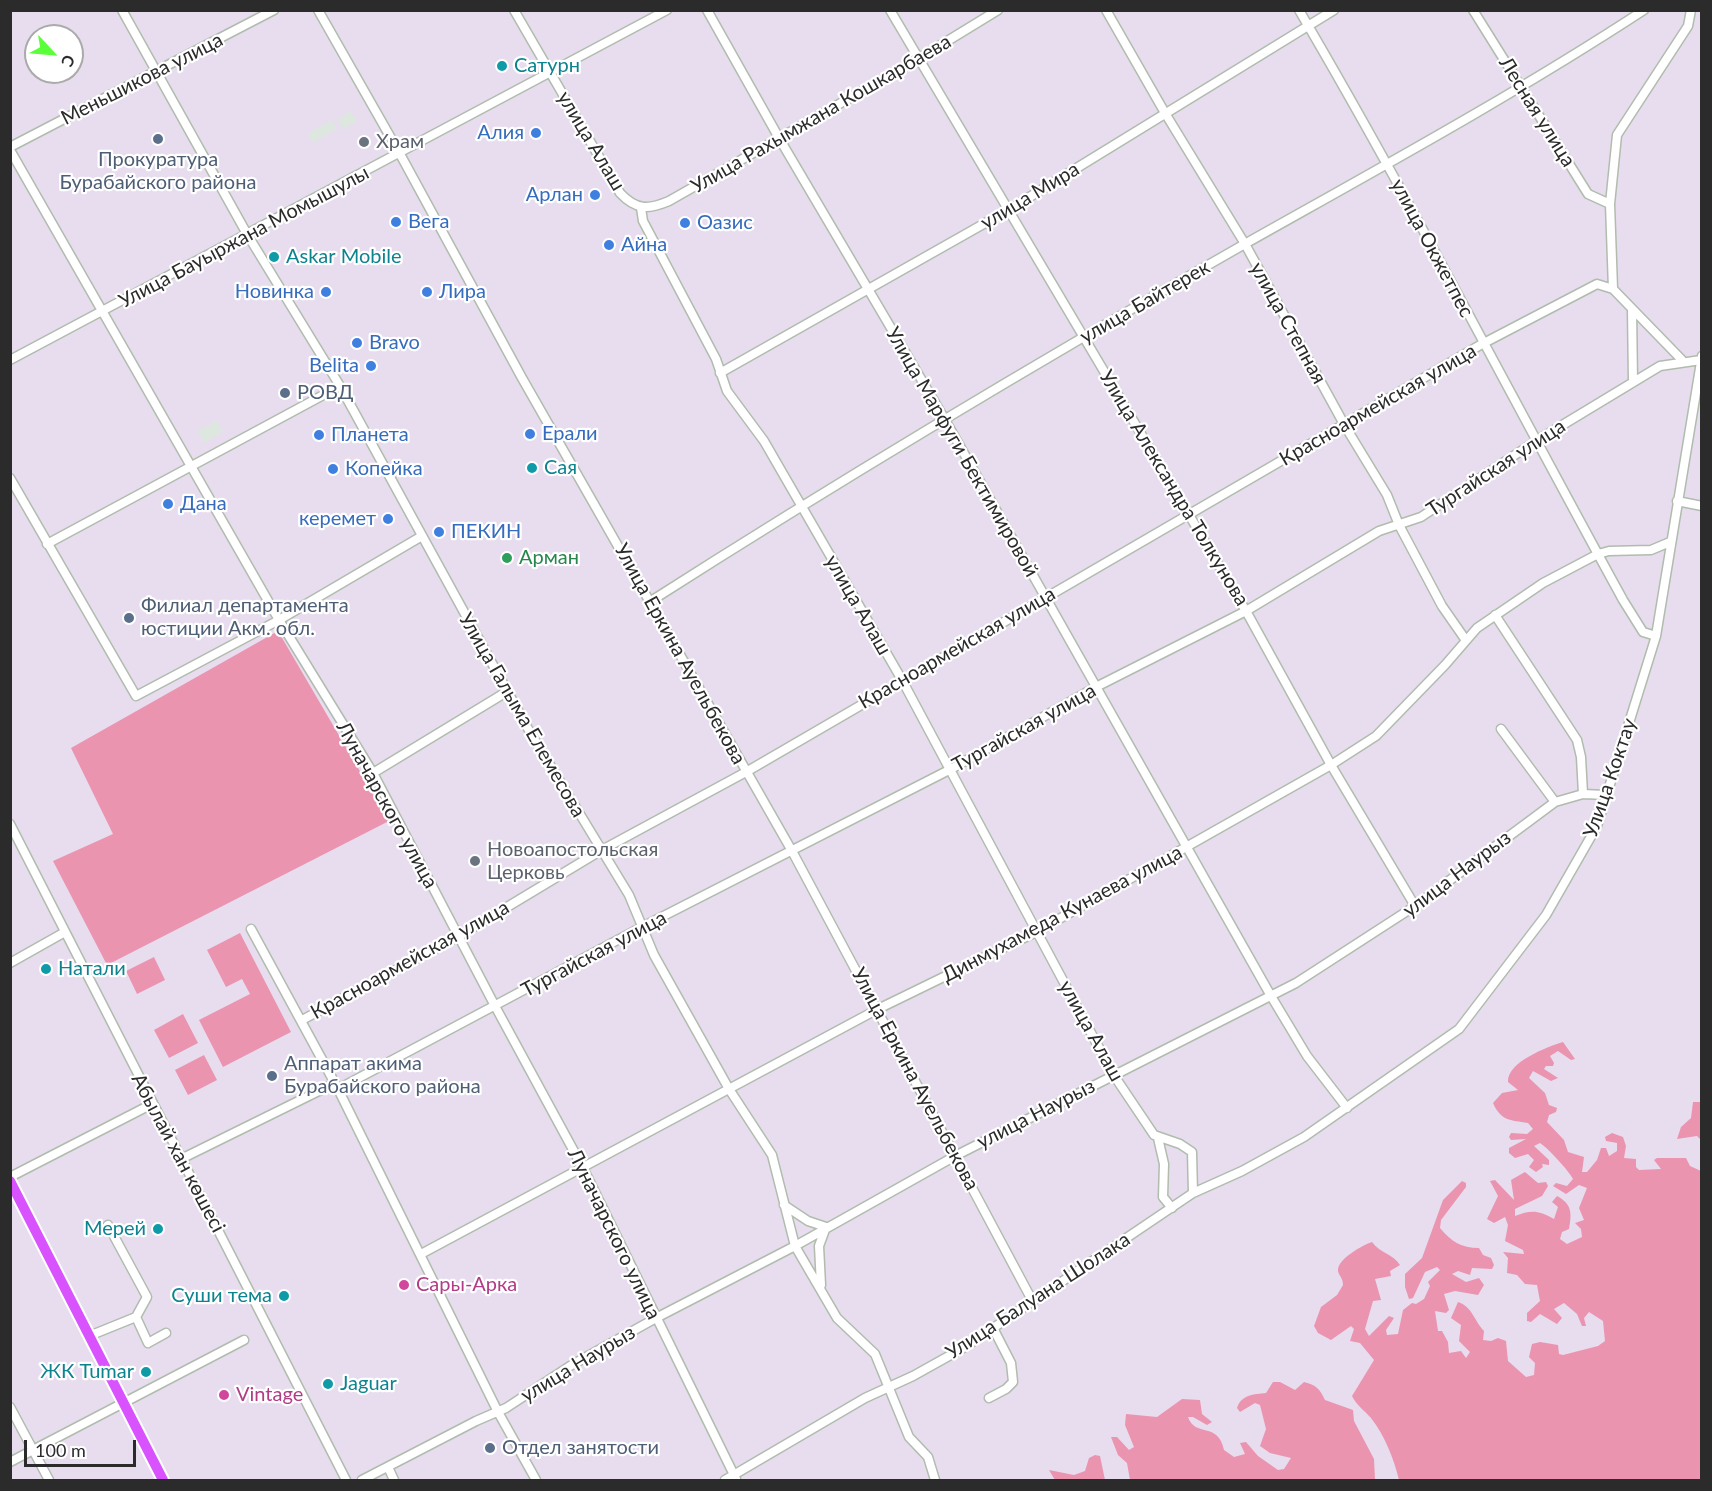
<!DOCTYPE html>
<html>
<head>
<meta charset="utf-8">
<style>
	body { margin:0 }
	#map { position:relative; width:1712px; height:1491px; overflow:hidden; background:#e7ddee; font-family:Lato,sans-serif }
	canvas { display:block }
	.frame { position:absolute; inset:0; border:12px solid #2b2b2b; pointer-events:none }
	.north { position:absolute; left:24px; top:24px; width:60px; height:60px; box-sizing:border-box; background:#fff; border:2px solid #aaa; border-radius:50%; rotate:116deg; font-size:16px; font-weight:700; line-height:24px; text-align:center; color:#2b2b2b }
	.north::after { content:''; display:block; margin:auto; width:21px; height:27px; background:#5aff39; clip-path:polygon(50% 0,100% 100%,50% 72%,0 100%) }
	.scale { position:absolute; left:24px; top:1440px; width:112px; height:27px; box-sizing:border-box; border:3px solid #2b2b2b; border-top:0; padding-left:8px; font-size:18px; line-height:21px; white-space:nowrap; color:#2b2b2b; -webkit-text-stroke:4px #fff; paint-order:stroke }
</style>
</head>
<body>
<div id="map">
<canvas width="1712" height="1491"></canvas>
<div class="frame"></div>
<div class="north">С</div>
<div class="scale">100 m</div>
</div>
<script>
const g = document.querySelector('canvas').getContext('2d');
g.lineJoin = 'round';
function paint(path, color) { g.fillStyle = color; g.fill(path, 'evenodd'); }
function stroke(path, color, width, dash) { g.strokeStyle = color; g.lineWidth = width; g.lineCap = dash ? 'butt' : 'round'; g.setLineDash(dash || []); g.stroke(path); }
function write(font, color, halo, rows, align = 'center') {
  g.font = font + ' Lato,sans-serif'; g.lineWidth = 4.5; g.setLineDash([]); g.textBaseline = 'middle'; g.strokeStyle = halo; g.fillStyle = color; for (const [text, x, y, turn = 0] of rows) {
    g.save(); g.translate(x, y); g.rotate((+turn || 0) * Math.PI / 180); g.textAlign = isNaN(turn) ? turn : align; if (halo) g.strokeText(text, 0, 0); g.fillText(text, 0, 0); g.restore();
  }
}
paint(new Path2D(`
	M351 111 357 122 343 129 337 119Z
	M332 120 337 129 313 143 308 133Z
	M217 420 223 432 204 443 197 431Z`), '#dee6e0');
paint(new Path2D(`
	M278 631 389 821 107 965 53 861 113 834 71 748Z
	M240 933 291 1032 223 1067 199 1020 250 994 242 979 226 987 207 950Z
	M154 957 165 980 137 994 126 971Z
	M183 1014 198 1043 169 1058 154 1030Z
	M1563 1042 1575 1059 1571 1060 1558 1051 1550 1056 1554 1063 1553 1066H1546L1544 1069 1558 1078 1551 1081 1533 1071 1529 1078 1545 1093 1549 1105 1557 1108 1556 1112 1549 1115 1547 1122 1564 1140 1568 1152 1584 1157 1582 1172H1587L1597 1160 1601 1148H1606L1609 1156 1617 1151V1143L1606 1141 1605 1137 1612 1133 1623 1137 1626 1146 1624 1158 1636 1159V1167L1639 1170 1661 1169 1654 1160 1657 1158H1686L1690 1166 1701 1171V1480H1399C1394 1459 1385 1436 1371 1418 1364 1410 1357 1406 1352 1396L1374 1360 1360 1343 1350 1341 1354 1329 1351 1326 1331 1340 1318 1333 1314 1326 1321 1307 1337 1295 1343 1285C1343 1278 1339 1276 1338 1271 1337 1259 1363 1245 1372 1242 1380 1253 1393 1254 1400 1265L1390 1271 1391 1276 1375 1279 1381 1300 1373 1301 1365 1329 1369 1336 1389 1316 1394 1318 1386 1330 1387 1335 1398 1334 1403 1310 1412 1303 1416 1304 1424 1299 1430 1286 1428 1282 1440 1270 1437 1267 1425 1272 1413 1298 1409 1299 1405 1287V1274L1422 1258 1443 1200 1462 1181 1466 1183V1187L1441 1220 1440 1228C1452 1242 1461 1248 1479 1248L1483 1255 1491 1258 1494 1265 1492 1269 1472 1268 1470 1275 1458 1271 1452 1274 1466 1282 1479 1278 1484 1285 1478 1295 1455 1291 1444 1294 1449 1310 1446 1313 1435 1311 1438 1331H1442L1448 1342 1449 1353 1461 1351 1466 1358 1470 1352 1459 1341 1461 1325 1451 1318 1458 1302C1473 1307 1474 1321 1484 1331L1483 1340 1491 1341 1498 1338 1506 1341 1508 1361 1526 1377 1534 1375 1535 1363 1529 1357 1532 1344 1540 1342 1558 1345 1559 1354 1563 1355 1598 1346 1605 1341 1603 1321 1589 1312 1584 1318 1586 1326H1582L1577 1314 1564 1303 1554 1309 1562 1318 1557 1324 1540 1314 1531 1322 1527 1321V1313L1540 1301 1537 1285 1525 1284 1517 1275 1507 1273 1508 1258 1503 1252 1524 1254 1523 1250 1505 1241 1508 1225 1505 1217 1494 1223 1487 1219 1498 1196 1490 1181 1495 1180 1514 1200 1511 1180 1525 1172 1538 1183 1546 1182 1548 1186 1542 1196 1515 1209V1216C1531 1210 1538 1210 1554 1219L1558 1207 1552 1202 1557 1196C1572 1204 1572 1213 1569 1229L1562 1232 1560 1239 1567 1244 1582 1237 1581 1229 1575 1223 1584 1220 1579 1208 1587 1188 1579 1185 1566 1194 1553 1186 1556 1183 1567 1186 1573 1179C1569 1171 1548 1148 1540 1143L1534 1146 1549 1160V1165L1542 1164 1543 1167 1536 1172 1529 1167 1534 1160 1528 1154 1515 1158 1509 1153V1148L1526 1139 1511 1140 1509 1137 1511 1133 1527 1134 1533 1129 1528 1123C1510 1120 1501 1121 1493 1103L1502 1093 1518 1090 1508 1082C1507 1062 1547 1047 1563 1042Z
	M204 1055 217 1080 188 1095 175 1070Z
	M1701 1102V1140L1697 1136 1677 1139 1681 1127 1691 1118 1693 1102Z
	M1273 1382H1280L1295 1390 1304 1382C1316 1385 1320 1389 1325 1400L1353 1410 1354 1421 1374 1459 1375 1480H1130L1127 1463 1118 1455 1111 1437H1117L1129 1450 1134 1447 1125 1425 1126 1414 1157 1417 1182 1399 1200 1400 1202 1414 1212 1422 1207 1425 1193 1417H1188C1195 1438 1218 1421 1224 1450L1234 1457 1245 1454 1240 1443 1246 1442 1258 1456 1278 1470 1284 1469 1291 1458 1270 1453 1260 1446 1266 1429 1260 1405 1255 1403 1240 1412 1237 1408C1241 1395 1254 1394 1266 1393Z
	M1095 1455 1100 1456 1105 1480H1055L1049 1470 1074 1475 1085 1471 1089 1458Z`), '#ea94b0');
const minor = new Path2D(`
	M122 10 247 234 340 386 527 727 629 895 654 955 729 1089 772 1155 795 1246 837 1318 875 1354 909 1437 928 1457 935 1480
	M318 10 400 154 522 378 792 851 1033 1302
	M514 10 620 193C636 210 648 210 669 201L918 59 998 10
	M707 10 779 138 944 418 1271 996 1307 1056 1347 1108
	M890 10 1246 611 1331 765 1415 906
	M1106 10 1165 113 1245 244 1345 426 1387 495 1399 525 1442 606 1465 639
	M1299 10C1413 204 1515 404 1623 600L1643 632 1656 636
	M1473 10 1588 194 1610 204
	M10 147 274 10
	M10 150 279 620 373 773 495 1006 583 1168 736 1479
	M641 208 643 221 716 359 727 391 764 441 902 680 1113 1074 1154 1135 1180 1144 1192 1152 1193 1193
	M1632 309 1633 382
	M10 360 667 10
	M1682 360 1613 289 1610 204 1617 135 1688 26 1691 10
	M720 373 1010 209 1334 10
	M10 478 136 696 279 620 422 536
	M1677 501 1702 506
	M47 544 340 386
	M651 601C845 477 1043 359 1243 245 1378 169 1514 95 1644 10
	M1495 615 1577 740 1581 757 1583 794
	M1501 729 1555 802
	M373 773 508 691
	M10 824 346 1480
	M251 929 338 1089 498 1412 536 1480
	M10 963 65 932
	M302 1020 459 936 600 851 746 772 1482 344 1597 284 1613 289
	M338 1089 642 927 951 769 1096 687 1246 611 1379 531 1421 517 1536 441 1660 366 1701 360
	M1158 1138 1164 1164 1163 1197 1172 1208
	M181 1159 335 1083
	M10 1177 152 1104
	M784 1205 808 1221 826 1227 819 1246 821 1285
	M108 1225 147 1297 136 1317
	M421 1254 878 1009 1036 932 1331 765 1376 736 1445 665 1477 628 1543 583 1598 554 1609 551 1651 550 1670 542
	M89 1336 136 1317 148 1343 166 1333
	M989 1398 1006 1389 1013 1382 1011 1363 993 1328
	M10 1407 49 1480
	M10 1462 244 1340
	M388 1467 394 1480
	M362 1480 476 1421 506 1408 570 1366 656 1318 795 1246 957 1155 1296 983 1415 906 1555 802 1583 794 1606 795
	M725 1480 865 1398 913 1376 965 1347 1193 1193 1242 1171 1304 1137 1459 1029 1546 915 1597 826 1656 636 1702 356`);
const major = new Path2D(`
	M10 1181 163 1480`);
stroke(minor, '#b0bcad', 11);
stroke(major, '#fff', 14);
stroke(minor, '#fff', 8);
stroke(major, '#d853fd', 10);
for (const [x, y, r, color] of [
	[502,66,6,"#0f9aa8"],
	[536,133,6,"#3f7fe0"],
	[158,139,6,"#5c6f8a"],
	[364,142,6,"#6b7280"],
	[595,195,6,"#3f7fe0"],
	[396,222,6,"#3f7fe0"],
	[685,223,6,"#3f7fe0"],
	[609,245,6,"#3f7fe0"],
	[274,257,6,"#0f9aa8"],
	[326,292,6,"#3f7fe0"],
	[427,292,6,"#3f7fe0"],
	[357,343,6,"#3f7fe0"],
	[371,366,6,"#3f7fe0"],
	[285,393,6,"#5c6f8a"],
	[530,434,6,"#3f7fe0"],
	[319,435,6,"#3f7fe0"],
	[532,468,6,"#0f9aa8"],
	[333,469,6,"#3f7fe0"],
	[168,504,6,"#3f7fe0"],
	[388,519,6,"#3f7fe0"],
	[439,532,6,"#3f7fe0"],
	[507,558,6,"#2e9e5b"],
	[129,618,6,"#5c6f8a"],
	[475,861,6,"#6b7280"],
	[46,969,6,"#0f9aa8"],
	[272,1076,6,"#5c6f8a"],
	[158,1229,6,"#0f9aa8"],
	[404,1285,6,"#d1479c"],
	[284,1296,6,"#0f9aa8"],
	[146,1372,6,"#0f9aa8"],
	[328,1384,6,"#0f9aa8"],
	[224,1395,6,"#d1479c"],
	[490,1448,6,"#5c6f8a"]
]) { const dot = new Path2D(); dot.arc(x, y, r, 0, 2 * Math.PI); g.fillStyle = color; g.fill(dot); stroke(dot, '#fff', 2); }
write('20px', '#0d838f', '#fff', [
	["Сатурн",514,66],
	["Askar Mobile",286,257],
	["Сая",544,468],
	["Натали",58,969],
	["Мерей",146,1229,"right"],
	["Суши тема",272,1296,"right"],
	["ЖК Tumar",134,1372,"right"],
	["Jaguar",340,1384]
], 'left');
write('20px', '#2b2b2b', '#fff', [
	["Меньшикова улица",142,79,-27],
	["Лесная улица",1537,112,58],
	["Улица Рахымжана Кошкарбаева",821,114,-30],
	["улица Алаш",591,141,59],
	["улица Мира",1030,196,-31],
	["Улица Бауыржана Момышулы",244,237,-28],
	["улица Окжетпес",1432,248,62],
	["улица Байтерек",1145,302,-30],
	["улица Степная",1288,323,61],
	["Красноармейская улица",1378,405,-30],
	["Улица Марфуги Бектимировой",962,452,60],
	["Тургайская улица",1496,468,-33],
	["Улица Александра Толкунова",1174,488,59],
	["улица Алаш",858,605,60],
	["Красноармейская улица",957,648,-30],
	["Улица Еркина Ауельбекова",680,654,61],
	["Улица Галыма Елемесова",522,715,60],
	["Тургайская улица",1024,728,-29],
	["Улица Коктау",1610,778,-71],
	["Луначарского улица",387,805,61],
	["улица Наурыз",1457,874,-37],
	["Динмухамеда Кунаева улица",1062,914,-28],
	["Тургайская улица",594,954,-28],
	["Красноармейская улица",410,960,-29],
	["улица Алаш",1091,1031,61],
	["Улица Еркина Ауельбекова",915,1079,62],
	["улица Наурыз",1036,1114,-27],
	["Абылай хан көшесі",178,1153,62],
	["Луначарского улица",614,1234,64],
	["Улица Балуана Шолака",1038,1296,-33],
	["улица Наурыз",578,1364,-31]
]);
write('20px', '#366cbe', '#fff', [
	["Алия",524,133,"right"],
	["Арлан",583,195,"right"],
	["Вега",408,222],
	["Оазис",697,223],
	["Айна",621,245],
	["Новинка",314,292,"right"],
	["Лира",439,292],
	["Bravo",369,343],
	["Belita",359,366,"right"],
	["Ерали",542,434],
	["Планета",331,435],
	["Копейка",345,469],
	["Дана",180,504],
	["керемет",376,519,"right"],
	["ПЕКИН",451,532]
], 'left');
write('20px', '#5b616d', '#fff', [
	["Храм",376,142],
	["Новоапостольская",487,850],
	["Церковь",487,873]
], 'left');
write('20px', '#4e5e75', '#fff', [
	["Прокуратура",158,160,"center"],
	["Бурабайского района",158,183,"center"],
	["РОВД",297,393],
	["Филиал департамента",141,606],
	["юстиции Акм. обл.",141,629],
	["Аппарат акима",284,1064],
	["Бурабайского района",284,1087],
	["Отдел занятости",502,1448]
], 'left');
write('20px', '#27864d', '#fff', [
	["Арман",519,558]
], 'left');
write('20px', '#b23c85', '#fff', [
	["Сары-Арка",416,1285],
	["Vintage",236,1395]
], 'left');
</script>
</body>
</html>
